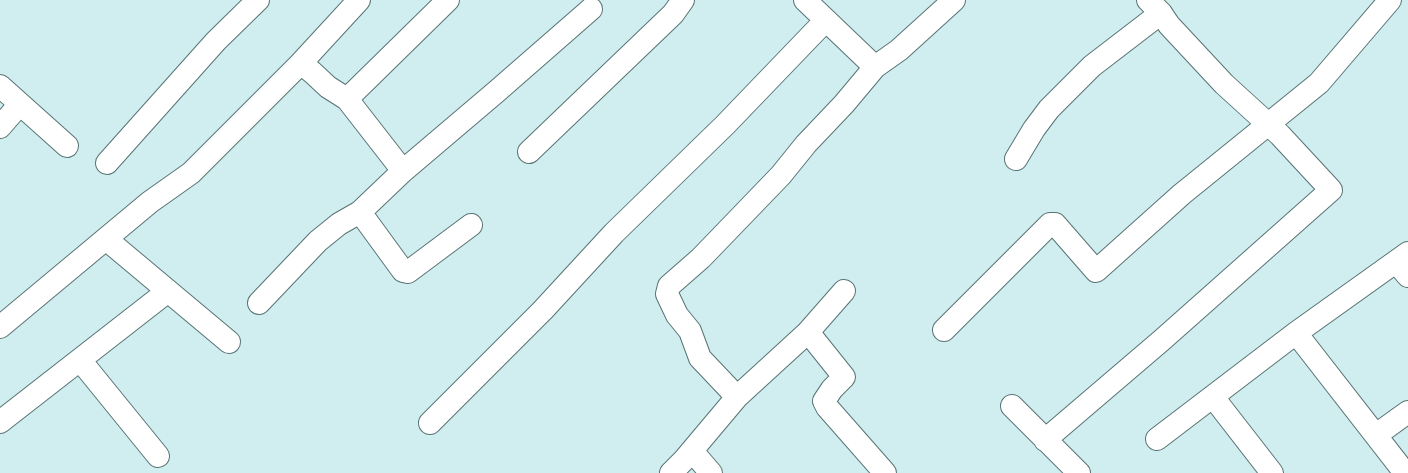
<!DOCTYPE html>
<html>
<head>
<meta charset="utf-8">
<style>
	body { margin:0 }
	canvas { display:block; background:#d0eeef }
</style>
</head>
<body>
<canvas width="1408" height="473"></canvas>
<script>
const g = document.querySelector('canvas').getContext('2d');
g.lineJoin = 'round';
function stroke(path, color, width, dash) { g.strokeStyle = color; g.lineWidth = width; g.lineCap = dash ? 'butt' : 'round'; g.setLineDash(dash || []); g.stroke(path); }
const minor = new Path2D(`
	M805 0 875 67
	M301 63 359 0
	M0 86 67 146
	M347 99 403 171
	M0 127 20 104
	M529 152 673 14 683 0
	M1016 159 1034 129 1049 109 1092 66 1161 13
	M107 163 216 41 258 0
	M360 212 403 271 408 272 471 225
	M106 239 229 342
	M1396 262 1408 276
	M259 303 318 241 339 224 360 212 403 171 496 92 591 9
	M0 327 150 202 191 173 301 63 313 73 328 87 347 99 448 0
	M944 330 1050 224H1055L1096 271 1182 194 1319 83 1390 0
	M808 332 844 377 832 389 824 401 827 407 885 473
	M1296 333 1405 473
	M80 360 158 456
	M737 397 700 358 690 331 677 315 667 294 669 286 701 258 781 175 806 144 844 104 875 67 899 50 954 0
	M1213 397 1272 473
	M1012 406 1079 473
	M0 422 168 291
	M430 423 543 310 614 233 725 125 826 20
	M1376 435 1408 412
	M1157 439 1296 333 1408 253
	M1045 440 1162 340 1331 190 1280 135 1224 84 1169 25 1161 13 1148 0
	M692 451 711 473
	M671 473 684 460 737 397 808 332 844 291`);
stroke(minor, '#587374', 24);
stroke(minor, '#fff', 22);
</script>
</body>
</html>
